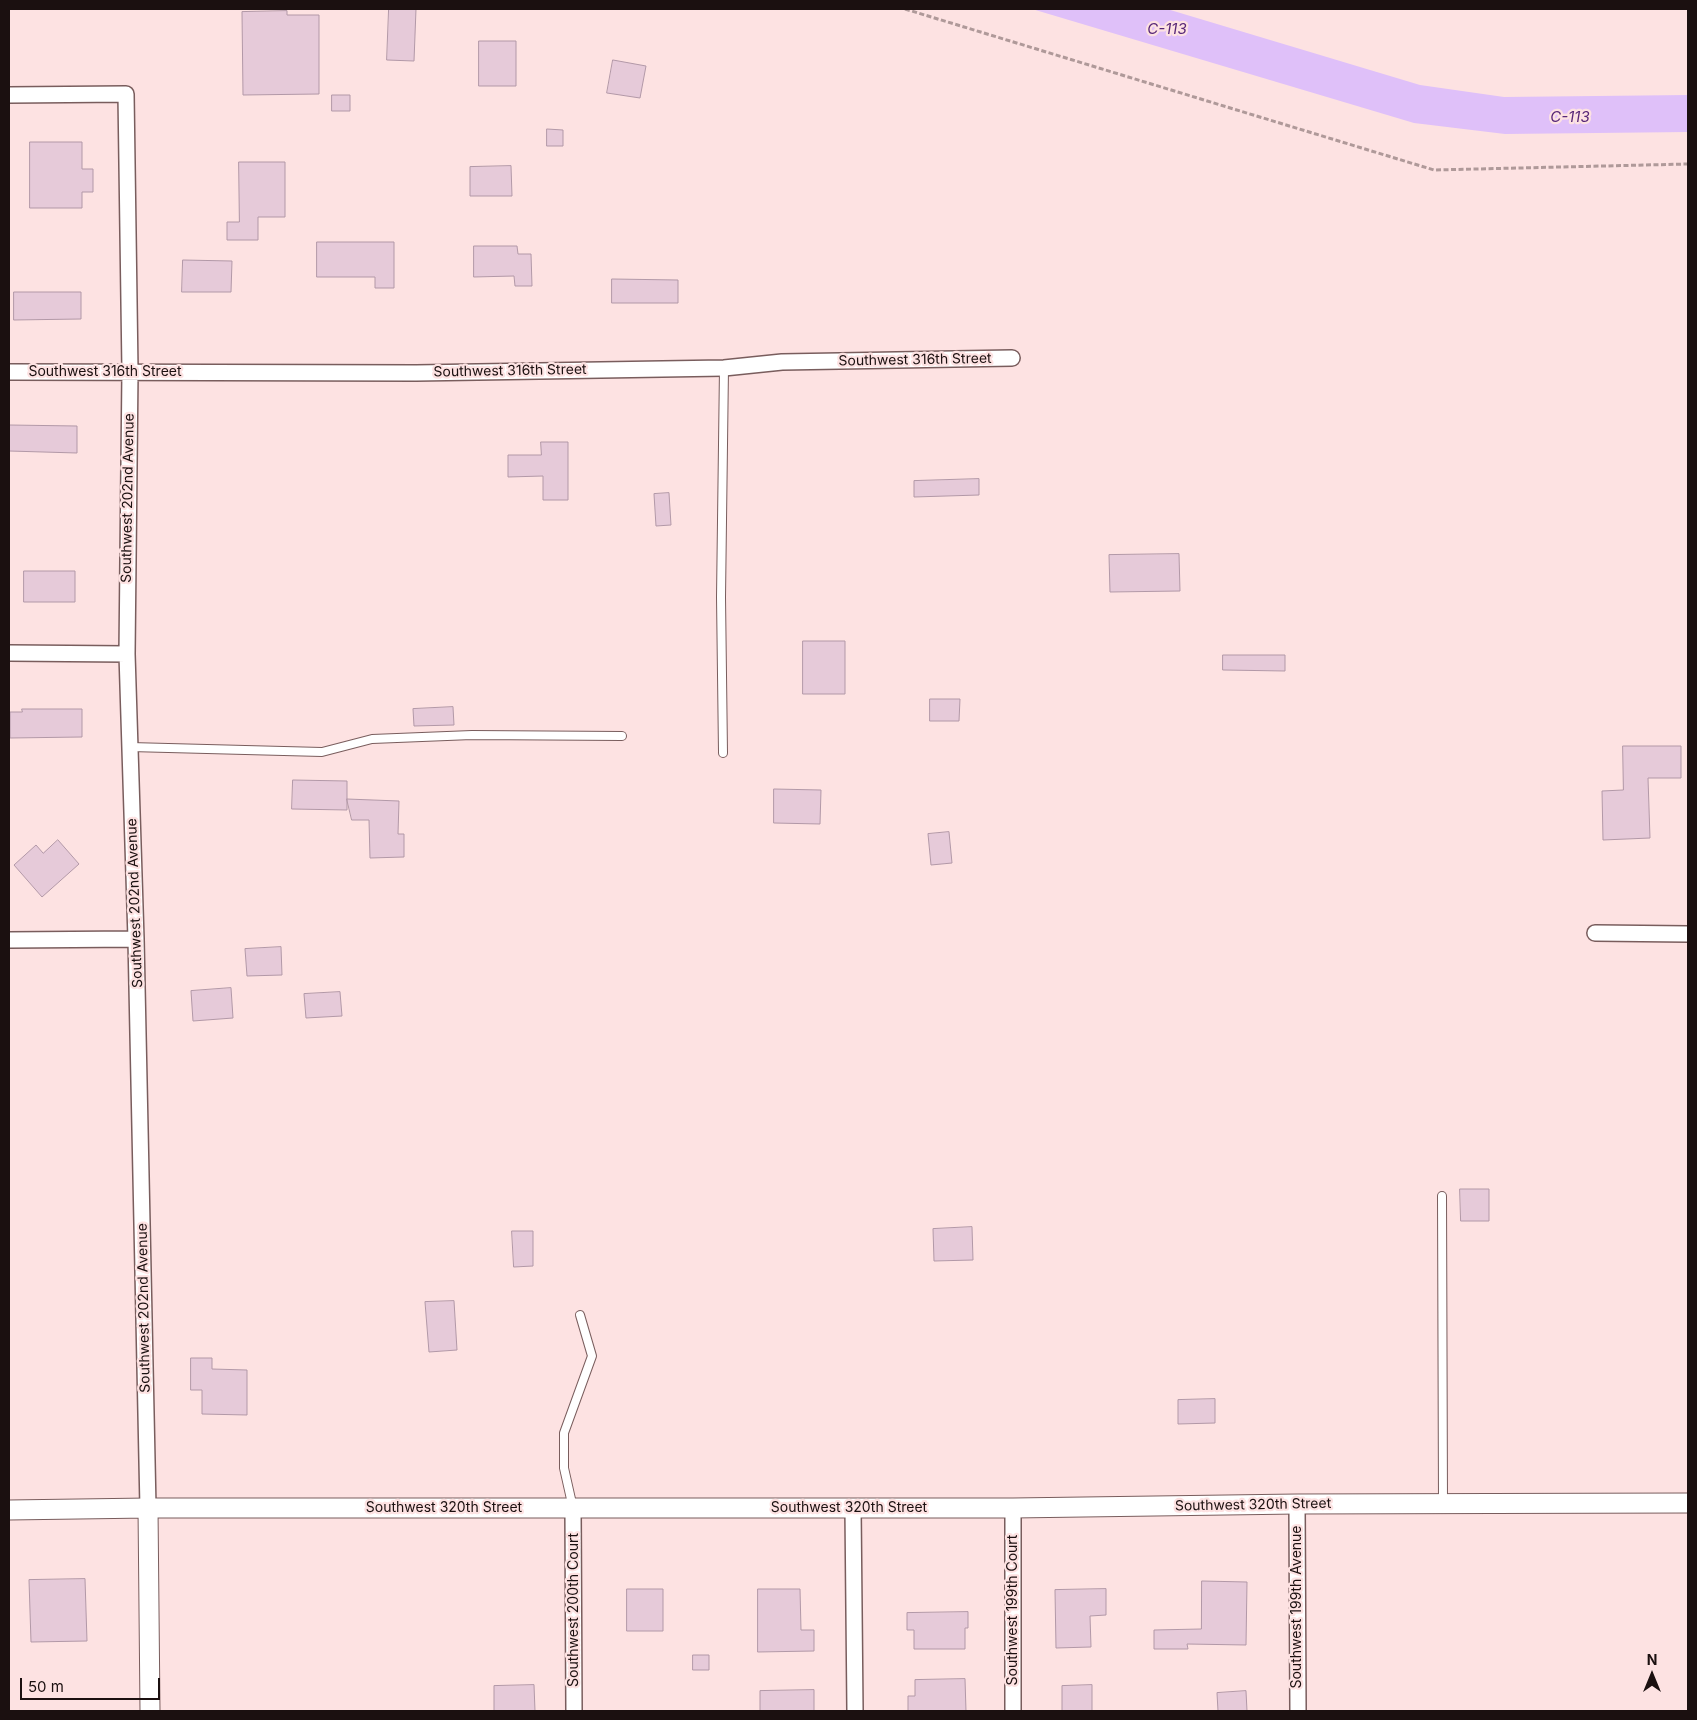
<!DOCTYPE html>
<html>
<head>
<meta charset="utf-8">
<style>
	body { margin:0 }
	#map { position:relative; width:1697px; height:1720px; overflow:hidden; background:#fde2e2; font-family:Inter,sans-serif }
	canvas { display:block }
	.frame { position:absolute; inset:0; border:10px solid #1b1010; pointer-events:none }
	.north { position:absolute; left:1627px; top:1650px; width:50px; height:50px; -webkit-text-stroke:4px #fde2e2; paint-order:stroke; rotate:0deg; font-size:14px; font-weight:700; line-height:20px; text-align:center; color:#1b1010 }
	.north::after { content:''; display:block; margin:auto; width:18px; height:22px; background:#1b1010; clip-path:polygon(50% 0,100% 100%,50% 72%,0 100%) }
	.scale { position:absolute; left:20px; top:1678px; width:140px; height:22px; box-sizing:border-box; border:2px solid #1b1010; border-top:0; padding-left:6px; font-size:15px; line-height:18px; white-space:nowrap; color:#1b1010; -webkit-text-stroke:4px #fde2e2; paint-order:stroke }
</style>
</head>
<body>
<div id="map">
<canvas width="1697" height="1720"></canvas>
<div class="frame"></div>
<div class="north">N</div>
<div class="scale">50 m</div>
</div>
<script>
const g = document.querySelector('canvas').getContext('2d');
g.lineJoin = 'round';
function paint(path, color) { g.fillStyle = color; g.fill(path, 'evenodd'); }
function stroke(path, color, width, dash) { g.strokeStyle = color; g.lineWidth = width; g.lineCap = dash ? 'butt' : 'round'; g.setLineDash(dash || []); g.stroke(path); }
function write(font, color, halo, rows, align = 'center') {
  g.font = font + ' Inter,sans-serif'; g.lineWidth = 4.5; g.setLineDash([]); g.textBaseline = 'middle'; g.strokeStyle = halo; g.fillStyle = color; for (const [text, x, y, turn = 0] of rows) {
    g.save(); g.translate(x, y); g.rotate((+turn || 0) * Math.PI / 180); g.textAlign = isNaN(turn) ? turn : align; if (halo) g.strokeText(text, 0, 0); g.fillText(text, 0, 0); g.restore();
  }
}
paint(new Path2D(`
	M1032 9H1167L1420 85 1504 97 1688 95V132L1505 134 1414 123Z`), '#dfc0f9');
const building = new Path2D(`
	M389 9H416L414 61 387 60Z
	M287 11V15H319V94L243 95 242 12Z
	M479 41H516V86H479Z
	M613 60 646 66 640 98 607 93Z
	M332 95H350V111H332Z
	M547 129 563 130V146H547Z
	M30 142H82V169H93V192H82V208H30Z
	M239 162H285V217H258V240H227V222H239Z
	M511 166 512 196H470V167Z
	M317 242H394V288H375V277H317Z
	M474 246H517L518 254H531L532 286H515L514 276 474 277Z
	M183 260 232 261 231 292H182Z
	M612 279 678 280V303H612Z
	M14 292H81V319L14 320Z
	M9 425 77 426V453L9 451Z
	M541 442H568V500H543V476L508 477V455H541Z
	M979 479V495L914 497V481Z
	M669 493 671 525 656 526 654 494Z
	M1179 554 1180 591 1110 592 1109 555Z
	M24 571H75V602H24Z
	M803 641H845V694H803Z
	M1223 655H1285V671L1223 670Z
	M930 699H960L959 721H930Z
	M453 707 454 725 414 726 413 709Z
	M22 709H82V737L10 738V712H22Z
	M1623 746H1681V778H1648L1650 838 1603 840 1602 791 1623 790Z
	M293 780 347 781V810L292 809Z
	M774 789 821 790 820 824 774 823Z
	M347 799 399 801 398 834H404V857L370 858 369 820H352Z
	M949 832 952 863 931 865 928 834Z
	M58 840 79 864 42 897 14 865 36 845 43 853Z
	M281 947 282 975 247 976 245 949Z
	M231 988 233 1018 193 1021 191 991Z
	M340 992 342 1016 306 1018 304 994Z
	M1460 1189H1489V1221H1461Z
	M972 1227 973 1260 934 1261 933 1229Z
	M512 1231H533V1266L514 1267Z
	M454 1301 457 1350 429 1352 425 1302Z
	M191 1358H212V1369L247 1370V1415L202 1414V1390H191Z
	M1215 1399V1423L1178 1424V1400Z
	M85 1579 87 1641 31 1642 29 1580Z
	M1202 1581 1247 1582 1246 1645 1187 1644 1188 1649H1154V1630L1201 1629Z
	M627 1589H663V1631H627Z
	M758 1589H800L801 1630H814V1651L758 1652Z
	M1106 1589V1615L1090 1616 1091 1647 1056 1648 1055 1590Z
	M968 1612V1628H965V1649H914V1630H907V1613Z
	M693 1655H709V1670H693Z
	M965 1679 966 1711H908V1696H915V1680Z
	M534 1685 535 1711H494V1686Z
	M1092 1685V1711H1062V1686Z
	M814 1690V1711H760V1691Z
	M1246 1691 1247 1711H1218L1217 1693Z`);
paint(building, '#e6cad9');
stroke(building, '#b298a7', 1);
const service = new Path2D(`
	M130 747 322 752 372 739 472 735 622 736
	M723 753 721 597 724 368
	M1442 1196 1443 1504
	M573 1508 564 1468V1433L592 1356 580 1315`);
const minor = new Path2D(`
	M9 95 126 94 130 371 127 654 136 939 148 1508
	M9 372 416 373 724 368 782 362 1012 358
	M9 653 127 654
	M1595 933 1688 934
	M9 940 136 939
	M1297 1504 1298 1711
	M573 1508 574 1711
	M853 1508 855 1711
	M1013 1508V1711`);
const tertiary = new Path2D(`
	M148 1508 150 1711
	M9 1510 148 1508H1013L1297 1504 1688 1503`);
stroke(service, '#795d5d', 10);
stroke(minor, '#795d5d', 18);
stroke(tertiary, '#795d5d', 21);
stroke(new Path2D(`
	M905 9 1434 170 1688 164`), '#af9999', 3, [5, 2.5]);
stroke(service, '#fff', 8);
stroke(minor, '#fff', 15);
stroke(tertiary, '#fff', 19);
write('14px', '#1b1010', '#fde2e2', [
	["Southwest 316th Street",915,360,-1],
	["Southwest 316th Street",510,371,-1],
	["Southwest 316th Street",105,372],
	["Southwest 202nd Avenue",128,498,-89],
	["Southwest 202nd Avenue",135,903,-92],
	["Southwest 202nd Avenue",144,1308,-91],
	["Southwest 320th Street",1253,1505,-1],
	["Southwest 320th Street",444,1508],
	["Southwest 320th Street",849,1508],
	["Southwest 199th Avenue",1297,1607,-90],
	["Southwest 200th Court",574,1610,-90],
	["Southwest 199th Court",1013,1610,-90]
]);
write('italic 15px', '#572677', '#fde2e2', [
	["C-113",1167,29],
	["C-113",1570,117]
]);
</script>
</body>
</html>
